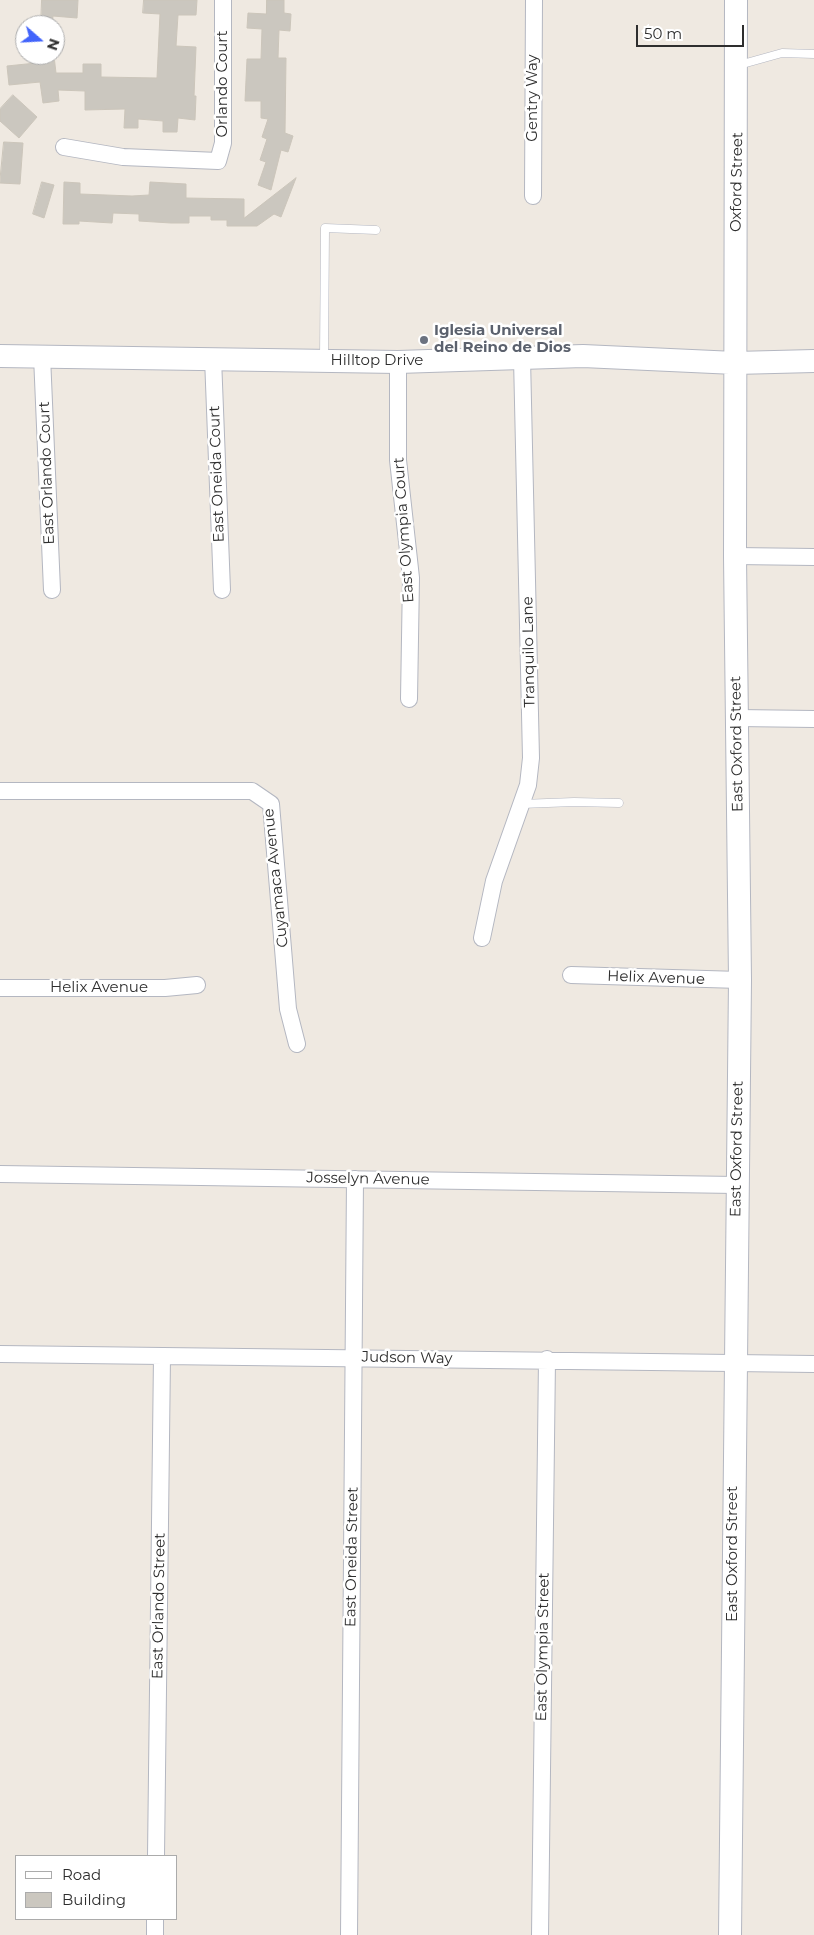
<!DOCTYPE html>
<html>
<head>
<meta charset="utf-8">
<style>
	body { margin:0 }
	#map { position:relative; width:814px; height:1935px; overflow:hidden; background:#efe9e1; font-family:Montserrat,sans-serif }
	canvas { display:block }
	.legend { position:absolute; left:15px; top:1855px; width:162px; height:65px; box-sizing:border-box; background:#fff; border:1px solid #ababab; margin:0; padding:6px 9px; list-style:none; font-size:15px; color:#2e2e2e }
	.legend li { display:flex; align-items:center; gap:10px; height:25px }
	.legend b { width:25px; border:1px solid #ababab }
	.north { position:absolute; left:15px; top:15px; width:50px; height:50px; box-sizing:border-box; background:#fff; border:1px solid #ababab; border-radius:50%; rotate:109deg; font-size:14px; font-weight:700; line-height:20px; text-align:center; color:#2e2e2e }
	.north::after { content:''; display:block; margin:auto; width:18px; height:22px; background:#4264fb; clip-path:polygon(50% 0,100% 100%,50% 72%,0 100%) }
	.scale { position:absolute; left:636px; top:25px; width:108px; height:22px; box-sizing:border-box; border:2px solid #2e2e2e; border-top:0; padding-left:6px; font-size:15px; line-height:18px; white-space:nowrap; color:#2e2e2e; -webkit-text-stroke:4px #fff; paint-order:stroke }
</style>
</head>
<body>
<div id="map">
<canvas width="814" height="1935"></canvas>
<ul class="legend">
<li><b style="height:6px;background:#fff"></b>Road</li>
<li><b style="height:14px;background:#cbc7bf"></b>Building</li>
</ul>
<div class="north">N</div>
<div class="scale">50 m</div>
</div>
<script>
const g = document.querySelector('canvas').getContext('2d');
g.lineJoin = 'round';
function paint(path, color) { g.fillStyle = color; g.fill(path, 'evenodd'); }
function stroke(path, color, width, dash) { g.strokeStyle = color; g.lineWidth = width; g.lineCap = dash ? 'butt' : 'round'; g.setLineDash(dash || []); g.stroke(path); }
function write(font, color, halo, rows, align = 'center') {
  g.font = font + ' Montserrat,sans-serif'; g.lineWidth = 5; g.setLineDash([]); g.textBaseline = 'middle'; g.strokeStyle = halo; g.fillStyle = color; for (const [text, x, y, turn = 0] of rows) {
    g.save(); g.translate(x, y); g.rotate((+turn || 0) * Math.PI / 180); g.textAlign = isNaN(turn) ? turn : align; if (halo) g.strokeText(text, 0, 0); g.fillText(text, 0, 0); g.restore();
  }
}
const building = new Path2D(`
	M42 0H78L77 18 53 16 52 25H41Z
	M144 0H197L196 15H178L176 46 196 47 194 96H196L195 120 178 118 177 132H163V121L138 119V128H124L125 109 85 110V91L58 90 59 101 43 103 40 82 9 85 7 66 36 63V58L54 56 56 73H83V64H101V77L157 78 160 14 143 13Z
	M267 0H284V13L291 14 290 31 279 30 278 58H286L285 133 293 136 288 152 281 150 271 190 258 185 266 162 260 160 267 139 262 137 268 119 261 118V101H245L247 59H261L262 29 247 28 248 13 266 14Z
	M13 95 37 117 19 138 0 121V109Z
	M4 142 23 143 20 184 0 183Z
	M296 178 281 217 274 214 257 226H227V220H211V216H189V223H171L139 221V214L113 213 112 223 79 221V224H63L64 182 80 183V194L132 196 149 195 150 182 186 184V198L244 199V218Z
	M42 182 54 185 44 218 33 214Z`);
paint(building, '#cbc7bf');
stroke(building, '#cbc5ba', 1);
const lane = new Path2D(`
	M739 65 782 53 814 54
	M324 358 325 228 376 230
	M521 804 574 802 619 803`);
const street = new Path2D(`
	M64 147 123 157 218 161 223 143V0
	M533 196 534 0
	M42 356 52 590
	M213 358 222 590
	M398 362V460L411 578 409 699
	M735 556 814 557
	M737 718 814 719
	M0 791H252L271 804 288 1009 297 1044
	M482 938 494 881 528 785 531 758 522 358
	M571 975 740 980
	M0 988H165L197 985
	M0 1174 736 1185
	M0 1354 814 1364
	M156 1856 162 1356
	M155 1935V1919
	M349 1935 355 1179
	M540 1935 547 1359`);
const secondary = new Path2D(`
	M0 356 398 362 583 356 735 363 814 361
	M730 1935 740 980 735 556 736 0`);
stroke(lane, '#b4b7c1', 9);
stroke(street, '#b4b7c1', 18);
stroke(secondary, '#b4b7c1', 24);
stroke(lane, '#fff', 8);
stroke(street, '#fff', 16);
stroke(secondary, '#fff', 22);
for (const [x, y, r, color] of [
	[424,340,5,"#6b7280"]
]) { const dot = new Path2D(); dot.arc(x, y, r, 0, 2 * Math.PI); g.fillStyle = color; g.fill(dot); stroke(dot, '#fff', 2); }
write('15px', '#2e2e2e', '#fff', [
	["Orlando Court",223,84,-90],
	["Gentry Way",533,98,-90],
	["Oxford Street",737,182,-89],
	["Hilltop Drive",377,361],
	["East Orlando Court",47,473,-92],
	["East Oneida Court",217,474,-92],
	["East Olympia Court",404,530,-94],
	["Tranquilo Lane",529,652,-91],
	["East Oxford Street",737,744,-91],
	["Cuyamaca Avenue",276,878,-96],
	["Helix Avenue",656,978,2],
	["Helix Avenue",99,988],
	["East Oxford Street",737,1149,-89],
	["Josselyn Avenue",368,1179,1],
	["Judson Way",407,1358,1],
	["East Oxford Street",733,1554,-90],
	["East Oneida Street",352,1557,-89],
	["East Orlando Street",159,1606,-89],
	["East Olympia Street",543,1647,-89]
]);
write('bold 15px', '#5b616d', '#fff', [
	["Iglesia Universal",434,331],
	["del Reino de Dios",434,348]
], 'left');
</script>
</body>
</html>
